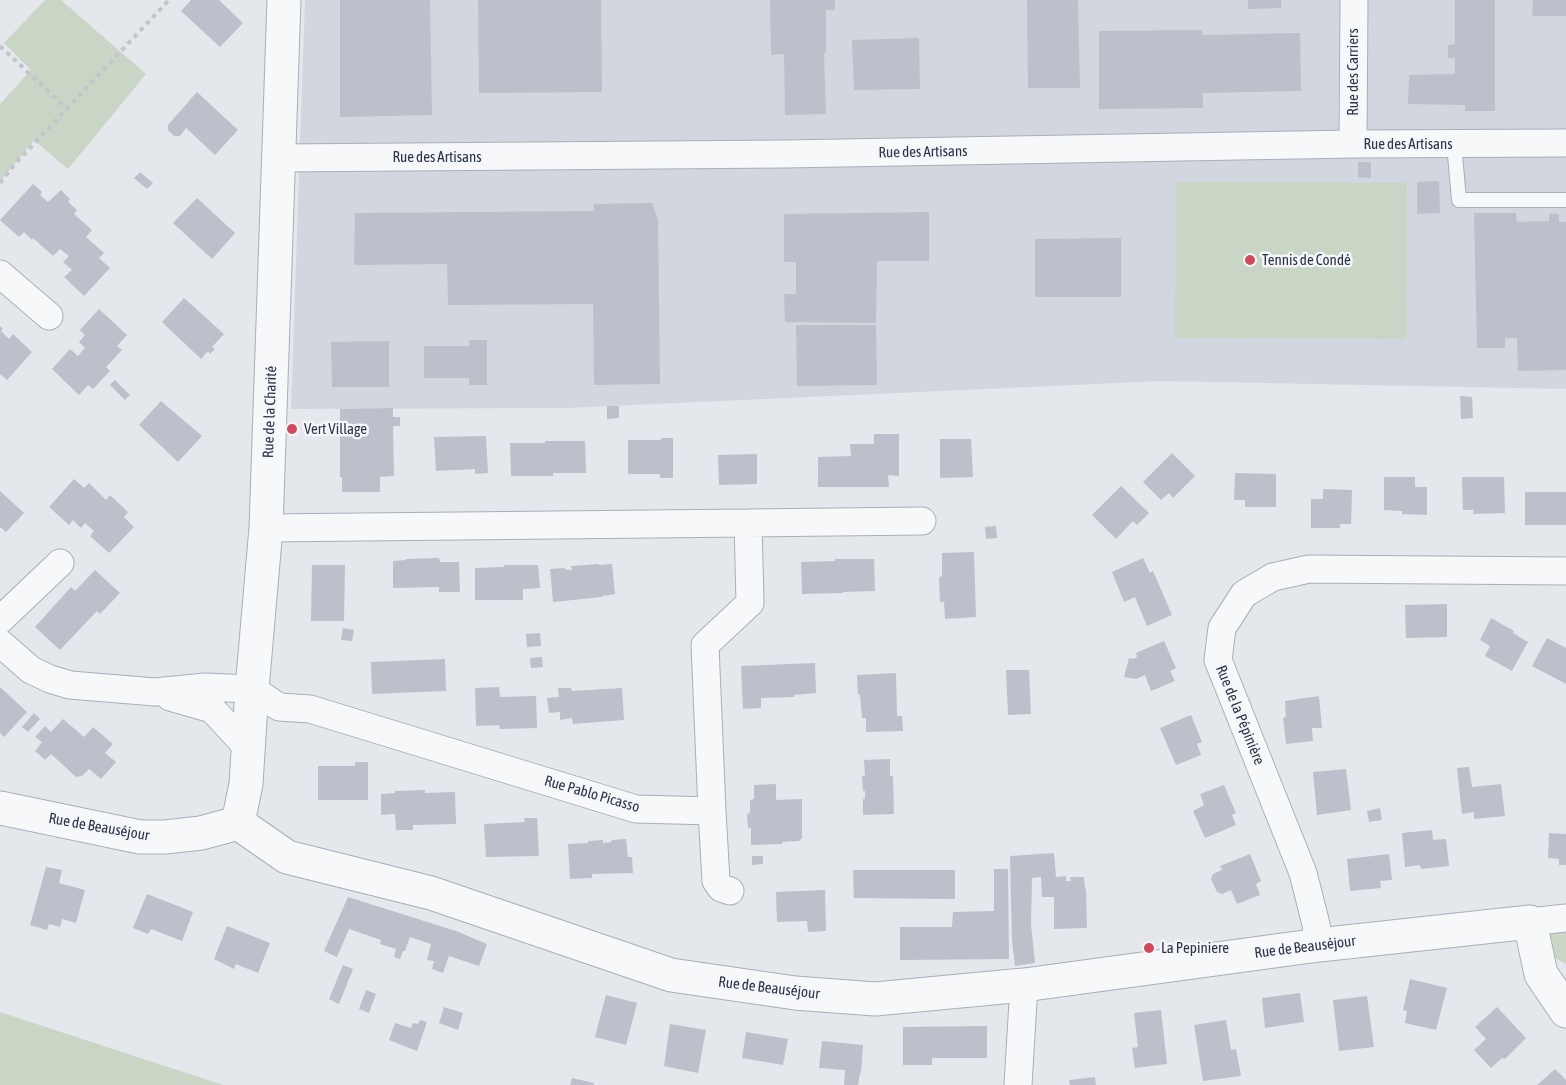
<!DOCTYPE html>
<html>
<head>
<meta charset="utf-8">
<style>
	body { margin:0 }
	canvas { display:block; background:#e4e7ec }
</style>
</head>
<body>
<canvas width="1566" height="1085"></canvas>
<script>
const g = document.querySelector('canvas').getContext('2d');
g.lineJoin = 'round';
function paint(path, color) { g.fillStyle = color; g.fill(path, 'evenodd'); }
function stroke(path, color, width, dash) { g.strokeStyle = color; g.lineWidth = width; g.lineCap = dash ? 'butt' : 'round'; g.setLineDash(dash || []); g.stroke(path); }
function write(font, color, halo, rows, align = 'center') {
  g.font = font + ' "Asap Condensed",sans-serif'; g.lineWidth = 5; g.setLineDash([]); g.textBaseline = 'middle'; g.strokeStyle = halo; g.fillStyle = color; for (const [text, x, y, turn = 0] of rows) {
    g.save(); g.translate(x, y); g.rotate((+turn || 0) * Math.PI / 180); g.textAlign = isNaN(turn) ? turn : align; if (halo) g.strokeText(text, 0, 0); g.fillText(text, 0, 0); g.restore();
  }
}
paint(new Path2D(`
	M305 0H1566V389L1162 381 566 408 291 409Z`), '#d2d6de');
paint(new Path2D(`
	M45 0H61L146 74 68 169 34 140 0 182V104L31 70 4 43Z
	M1176 182 1407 183 1406 339 1175 338Z
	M1566 918V964L1538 948 1530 922Z
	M0 1012 223 1085H0Z`), '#c9d6c5');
paint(new Path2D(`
	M191 0H219L243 23 220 47 181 11Z
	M340 0H430L432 115 340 117Z
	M478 0H601L602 92 479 93Z
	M770 0H835V10H826V53H824L826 114 785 115 784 54 771 55Z
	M1027 0H1078L1080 88H1028Z
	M1248 0H1281V8L1248 9Z
	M1455 0H1495V111H1465V105L1408 104 1409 75 1455 74V58H1448V45L1455 44Z
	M1533 0H1566V16H1532Z
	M1202 30V35L1300 33 1301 91 1203 93V108L1099 109V31Z
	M919 38 920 89 854 90 852 40Z
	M197 92 238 130 215 155 186 128 180 136H174L168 130V125Z
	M1358 162H1371V178L1358 177Z
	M140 172 153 183 147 189 134 178Z
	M1439 181 1440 213 1417 214V182Z
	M33 184 42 192 40 195 48 202 61 190 70 199 68 202 77 210 74 214 92 230 86 237 104 253 99 258 110 268 84 296 64 277 72 270 63 262 69 256 60 249 53 256 33 238 32 240 24 232 19 237 0 220Z
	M197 198 235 233 212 259 173 223Z
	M652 203 658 220 660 384 594 385 593 304 448 305 447 264 354 265 355 213 594 211V204Z
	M929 212V261H877L876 323 785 322 784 294H796V262H784V214Z
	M1474 213H1516L1517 222 1549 221V214H1559V222H1566V370L1518 371 1517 338H1505V348H1477Z
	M1121 238V297H1035V239Z
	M184 298 224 334 212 347 215 349 210 354 208 351 201 359 162 322Z
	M99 309 127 335 117 346 122 350 106 367 110 371 93 389 88 385 79 395 52 369 70 349 78 356 85 348 79 342 85 335 80 330Z
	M796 325H876L877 385 797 386Z
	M0 326 3 329 1 331 9 339 13 334 32 352 7 380 0 374Z
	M469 340H487V385H469V378H424V346H469Z
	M389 341V387H332L331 342Z
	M115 380 130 395 125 400 110 385Z
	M1460 396 1472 397 1473 418 1461 419Z
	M161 401 202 436 178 462 139 425Z
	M607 406H619V418L607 419Z
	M393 408V417H400V426H393L394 476 380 477V492H342V477H340V409Z
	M874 434H899V476L888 475 889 487H818V457L851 456 850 444H874Z
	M486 436 488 473 475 474V469L436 471 434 437Z
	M661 438H673V478H660V474H628V440H661Z
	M940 439H971L973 477 940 478Z
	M545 441H585L586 473H553V476H511L510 443H545Z
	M1172 453 1195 476 1173 498 1169 493 1161 500 1143 482Z
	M757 454V484L719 485 718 455Z
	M1235 473 1276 474V507H1245V500H1234Z
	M1384 477H1415V487H1427V515L1402 514V511L1384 510Z
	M1462 477H1504L1505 513 1473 514 1474 510H1463Z
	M74 479 84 488 89 483 106 500 110 495 128 512 124 517 134 527 109 553 90 536 94 531 85 523 81 528 73 520 69 525 49 507Z
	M1121 486 1149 513 1137 525 1133 521 1116 539 1092 515Z
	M1323 489 1352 490 1351 524H1340V528H1311V499H1323Z
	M0 491 24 513 6 532 0 527Z
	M1525 492H1566V525H1525Z
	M996 526 997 538 986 539 985 527Z
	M974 552 976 617 945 619 944 602H940L939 577 942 576V553Z
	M439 558 440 562H459L460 592H439V587L393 588V561L406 560V559Z
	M1143 558 1150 573 1153 571 1172 615 1147 626 1135 597 1124 602 1112 572Z
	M835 559H874L875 591 843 592V593L802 594 801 562 835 561Z
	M599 564V565L612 564 615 594 602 596V597L553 602 550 569 564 568 567 570H572L571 566Z
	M312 565H345L344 621H311Z
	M504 565H538L540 588 523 589V600H475V568L504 567Z
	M95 570 120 593 100 614 97 611 60 650 35 627 71 587 75 591Z
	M1447 604V637L1406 638 1405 605Z
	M1491 618 1514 631 1513 633 1528 642 1512 671 1485 656 1490 646 1480 640Z
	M343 628 354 630 352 641 341 640Z
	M540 633 541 646 527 647 526 634Z
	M1547 638 1566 648V684L1532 666Z
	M1164 641 1176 668 1170 671 1175 681 1151 691 1145 675 1136 679 1124 677 1129 658 1133 659 1137 657 1136 653Z
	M542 657 543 667 531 668 530 658Z
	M445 659 446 691 372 694 371 662Z
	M815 663 816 693 794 695V697L761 698V708L743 709 741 666Z
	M1006 670H1029L1031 714 1008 715Z
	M896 673 897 716H902L903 731 866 732V718H862L860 694 858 695 857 675Z
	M0 687 27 712 4 737 0 733Z
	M499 687 500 697 536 696 537 728 500 729 499 725 476 726 475 688Z
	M558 688H571L572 691 622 688 624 720 573 724 572 718 560 720V712L549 713 547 698 559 697Z
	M1319 696 1322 728H1312L1313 741 1286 744 1283 718 1286 717 1285 701Z
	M34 713 40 719 28 732 22 727Z
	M1191 715 1202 742 1197 744 1201 755 1176 765 1160 728Z
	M63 719 84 737 93 727 113 744 105 753 116 762 101 779 89 769 82 776 76 777 51 754 45 760 35 751 42 742 35 737 45 726 51 732Z
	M890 759V776H893L894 814 863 815V799H865V791H863L862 776H865L864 760Z
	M355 762H368V800H318V766H355Z
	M1469 767 1472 787 1501 784 1505 816 1474 819V812L1462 814 1457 768Z
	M1346 769 1351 810 1317 815 1313 772Z
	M776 784V800L802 799V838L799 841 782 842V844L751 845V828H748L747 814 750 813V800L754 799V785Z
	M1224 785 1236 813 1232 815 1236 825 1205 838 1193 811 1204 805 1200 794Z
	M425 790V793L455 792 456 824 413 825V830H396L395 814 381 815V794L395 793V791Z
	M1380 808 1382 820 1369 822 1367 811Z
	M524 818H537L539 856 486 857 484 824 525 822Z
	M1432 830 1433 840 1446 839 1449 866 1421 869 1420 865 1405 867 1402 833Z
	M1549 833 1566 834V865H1559V859L1548 858Z
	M626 839 628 857H632L633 873 592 874V878L570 879 568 844 588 843V841L603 840V843L612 842 611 840Z
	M1054 853 1056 877 1066 876V881H1071L1070 877H1084L1085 889H1086L1087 928 1054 929V897H1042L1041 877 1032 878 1031 924 1035 963 1015 966 1012 940 1010 856Z
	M1250 854 1261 881 1256 884 1260 895 1237 904 1231 890 1222 894 1217 892 1211 879 1213 874 1222 870 1220 866Z
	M1389 854 1392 880 1380 881 1381 888 1350 891 1347 859Z
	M752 856H763V864L752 865Z
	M46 867 62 870 59 883 85 890 76 923 62 919 60 927 49 924 47 930 30 925Z
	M994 869H1008L1009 959 900 960V927H952L953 912 994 911Z
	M853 870H955V899L854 898Z
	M825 890 826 931 808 932 807 921 777 922 776 892Z
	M147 894 193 912 182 941 151 929 148 934 133 928Z
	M348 897 456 931 487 944 479 966 449 956 443 973 432 969 434 961 427 960 431 944 410 937 405 951H403L400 959 394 957 396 949 380 944 381 940 349 929 337 957 324 951Z
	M227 926 270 943 258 973 236 964 234 969 214 959Z
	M343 965 353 969 339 1004 329 999Z
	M1410 979 1447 988 1436 1030 1405 1023 1407 1011 1403 1010Z
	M366 990 376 994 369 1013 359 1009Z
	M1300 993 1304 1022 1265 1028 1262 998Z
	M606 995 637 1003 626 1045 595 1037Z
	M1367 996 1374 1047 1339 1051 1333 1000Z
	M444 1007 463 1013 458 1030 439 1023Z
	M1497 1007 1526 1038 1505 1059 1502 1058 1491 1068 1474 1050 1486 1039 1475 1027Z
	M1161 1010 1167 1064 1135 1068 1132 1048 1138 1047 1134 1013Z
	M420 1020 427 1022 417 1051 389 1040 395 1023 411 1028 413 1023 418 1024Z
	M1226 1020 1231 1050 1236 1049 1241 1076 1203 1081 1194 1025Z
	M670 1024 706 1030 698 1073 664 1066Z
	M987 1026V1058H932V1065H903V1027Z
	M746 1032 788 1039 783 1065 742 1058Z
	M822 1041 863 1045 861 1073H860L858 1085H844L845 1070 819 1068Z
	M1555 1069 1566 1080V1085H1537Z
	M1095 1077 1096 1085H1070L1069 1080Z
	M572 1078 594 1083V1085H570Z`), '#bbc0ca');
const service = new Path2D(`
	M1454 144 1459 200H1566`);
const minor = new Path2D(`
	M1353 144 1354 0
	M279 158 785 154 1353 144 1566 143
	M0 274 49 316
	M748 523 922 521
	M0 620 60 563
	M0 643 31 670 50 679 70 685 155 692 205 687 252 689 279 707 310 709 636 809 712 811 705 645 750 603 748 523 266 528
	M170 697 212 709 249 749
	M712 811 716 881 721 888 730 891
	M1530 922 1566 918
	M1319 945 1316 924 1303 873 1218 660 1222 628 1244 594 1273 577 1309 569 1566 571
	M1018 1085 1024 985`);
const tertiary = new Path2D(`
	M0 808 140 837H165L201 833 238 823 287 857 431 893 671 975 795 993 875 999 1024 985 1319 945 1530 922 1541 974 1566 1011
	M238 823 246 784 252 689 266 528 284 0`);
stroke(service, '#a9aeb7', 16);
stroke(minor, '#a9aeb7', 29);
stroke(tertiary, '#a9aeb7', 35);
stroke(new Path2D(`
	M0 46 67 109
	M0 183 14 165 169 0`), '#c2c5cb', 4, [4.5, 4.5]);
stroke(service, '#f7f8fa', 14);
stroke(minor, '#f7f8fa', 27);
stroke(tertiary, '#f7f8fa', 33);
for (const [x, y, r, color] of [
	[1250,260,6,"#d1495b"],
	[292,429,6,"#d1495b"],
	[1149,948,6,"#d1495b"]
]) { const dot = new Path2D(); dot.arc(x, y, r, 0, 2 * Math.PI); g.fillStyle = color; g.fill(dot); stroke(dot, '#f4f6f9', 2); }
write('15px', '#2b3445', '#f4f6f9', [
	["Rue des Carriers",1353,72,-90],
	["Rue des Artisans",1408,144],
	["Rue des Artisans",923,152,-1],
	["Rue des Artisans",437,157],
	["Rue de la Charité",270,412,-88],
	["Rue de la Pépinière",1240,715,68],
	["Rue Pablo Picasso",592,794,16],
	["Rue de Beauséjour",99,827,10],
	["Rue de Beauséjour",1305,947,-7],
	["Rue de Beauséjour",769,988,7]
]);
write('15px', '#2b3445', '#f4f6f9', [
	["Tennis de Condé",1262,260],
	["Vert Village",304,429],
	["La Pepiniere",1161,948]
], 'left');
</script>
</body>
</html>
